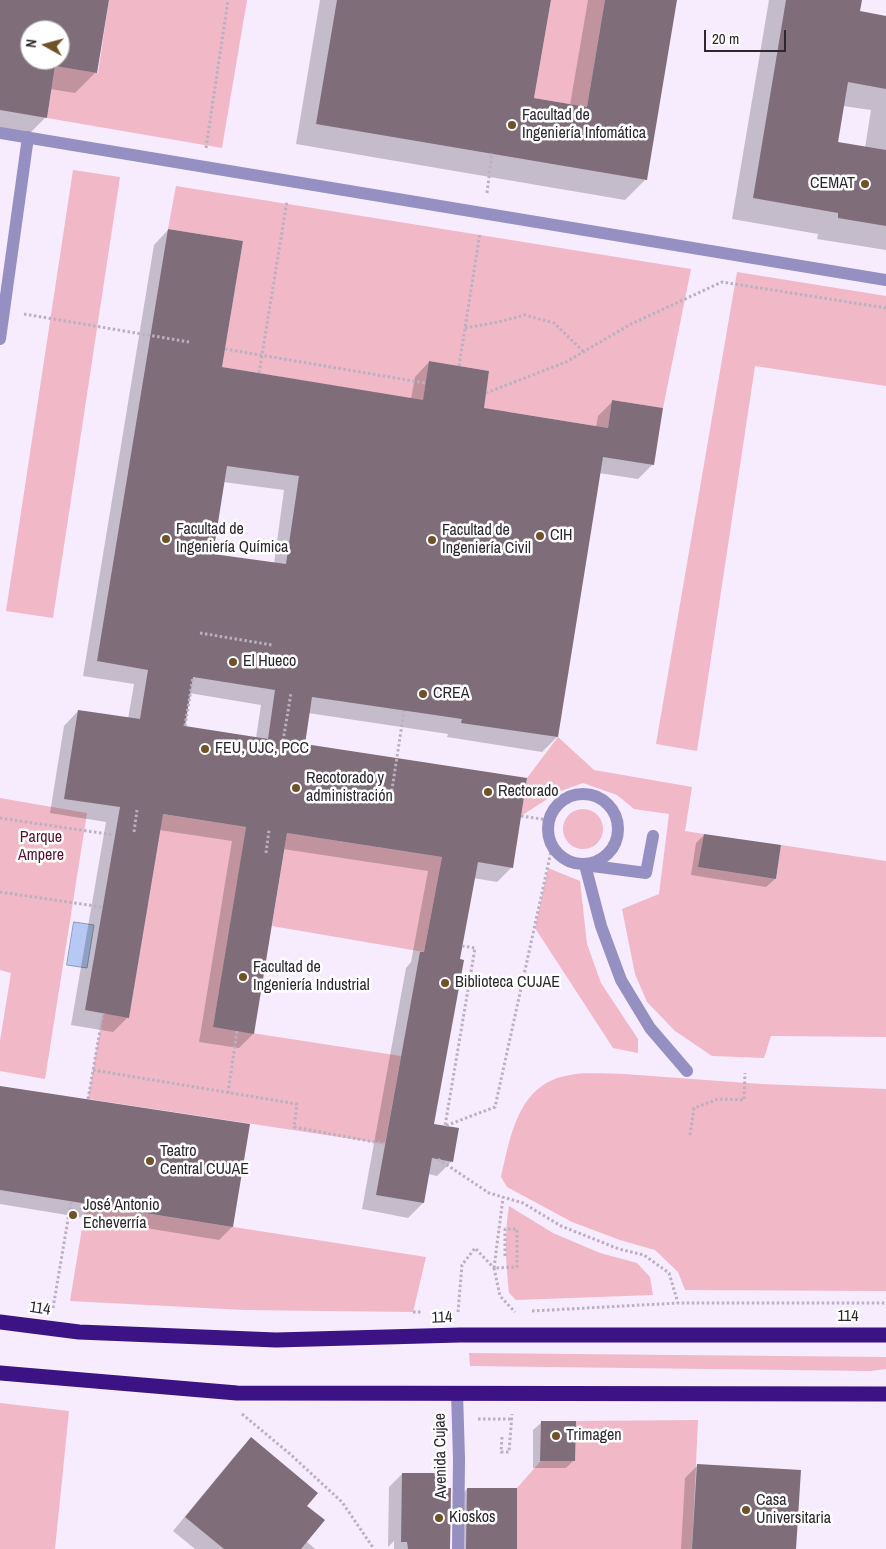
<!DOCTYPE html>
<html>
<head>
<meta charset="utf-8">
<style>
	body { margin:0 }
	#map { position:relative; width:886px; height:1549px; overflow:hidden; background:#f7ebfe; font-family:"Archivo Narrow",sans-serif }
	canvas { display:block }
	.north { position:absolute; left:20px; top:20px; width:50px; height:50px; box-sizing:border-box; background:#fff; border:1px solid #aba9ac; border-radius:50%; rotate:277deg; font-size:14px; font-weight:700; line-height:20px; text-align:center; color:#2d282f }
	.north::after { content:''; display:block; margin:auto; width:18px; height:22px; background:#705227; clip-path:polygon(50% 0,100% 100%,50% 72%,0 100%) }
	.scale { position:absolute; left:704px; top:30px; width:82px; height:22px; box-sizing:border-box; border:2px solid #2d282f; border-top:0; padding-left:6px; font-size:15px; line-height:18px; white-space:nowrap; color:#2d282f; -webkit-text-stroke:4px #fff; paint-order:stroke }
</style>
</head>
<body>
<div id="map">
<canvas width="886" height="1549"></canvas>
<div class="north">N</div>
<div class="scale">20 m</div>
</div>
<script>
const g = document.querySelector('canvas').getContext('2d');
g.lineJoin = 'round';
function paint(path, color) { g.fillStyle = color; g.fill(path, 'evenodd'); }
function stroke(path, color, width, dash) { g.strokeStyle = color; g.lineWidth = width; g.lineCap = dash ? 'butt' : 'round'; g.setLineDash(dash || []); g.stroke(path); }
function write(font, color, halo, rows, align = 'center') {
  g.font = font + ' "Archivo Narrow",sans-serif'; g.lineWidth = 5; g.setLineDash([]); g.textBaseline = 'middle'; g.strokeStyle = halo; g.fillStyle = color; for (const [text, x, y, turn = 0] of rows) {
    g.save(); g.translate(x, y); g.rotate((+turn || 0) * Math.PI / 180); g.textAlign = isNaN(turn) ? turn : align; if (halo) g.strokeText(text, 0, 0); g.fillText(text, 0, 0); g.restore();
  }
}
paint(new Path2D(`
	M109 0H247L222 148 47 118 55 66 98 73Z
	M551 0H605L587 107 534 98Z
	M73 170 120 177 53 618 6 611Z
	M176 186 691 269 663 408 612 400 608 428 509 412 475 463 489 371 429 361 423 401 222 367 243 241 168 229Z
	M737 272 886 296V386L755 366 697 751 656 744Z
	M558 737 594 770 692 787 685 831 704 834 699 867 776 879 781 845 886 861V1037L771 1036 764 1058 712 1056 675 1031 647 1002 635 974 622 909 659 894 669 814 634 809 617 795 583 783 558 792 521 816 527 778Z
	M0 798 87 813 45 1079 0 1071V1041L11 973 0 970Z
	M563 829a20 20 0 1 1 40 0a20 20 0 1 1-40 0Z
	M162 814 246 827 213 1027 401 1056 385 1144 88 1099 103 1013 129 1017Z
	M287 833 442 857 424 952 272 926Z
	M548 868 580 881 587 944 601 983 638 1039V1053L613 1048 535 928Z
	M624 1074 761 1084 886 1089V1291L685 1290 678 1272 655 1250 620 1240 572 1222 507 1187 501 1177C511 1135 518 1083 570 1075 587 1072 607 1074 624 1074Z
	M86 1204 426 1257 413 1312 244 1310 70 1301Z
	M509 1206 553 1233 600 1253 637 1263 650 1277 653 1295 516 1300 509 1293C506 1264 504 1236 509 1206Z
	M469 1353 886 1357V1369L870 1371 470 1366Z
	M0 1403 69 1411 55 1549H0Z
	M698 1420 692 1549H517V1488L576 1421Z`), '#f1b8c7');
const water = new Path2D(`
	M74 922 94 925 87 968 67 965Z`);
paint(water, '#b5c9f4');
stroke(water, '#8c99b9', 1);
paint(new Path2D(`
	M0 0H108L96 72 75 93 50 89 46 117 25 138 0 134ZM30 30H60V60H30Z
	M320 0H549L533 99 570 105 588 0H676L646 179 625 200 296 144Z
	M769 0H861L859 12 886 17V250L817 239 818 234 732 219ZM843 106 871 110 865 148 837 143Z
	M168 230 221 368 411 399 415 377 429 362 482 409 596 427 598 416 612 402 653 464 638 479 599 473 557 737 542 752 447 737 448 734 308 713 303 746 512 867 497 882 473 878 458 960 433 1125 452 1161 437 1176 428 1174 423 1203 408 1218 362 1209 406 968 411 962 428 871 283 849 253 1034 239 1048 199 1042 232 841 159 830 128 1017 113 1032 71 1025 106 822 50 813 64 726 78 711 128 719 134 684 83 676 154 245ZM223 482 284 490 274 564 211 555ZM189 693 261 705 256 738 184 727Z
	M704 835 775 879 766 887 691 875 696 843Z
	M0 1087 248 1125 232 1227 219 1240 0 1204Z
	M542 1422 574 1460 566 1468H533V1430Z
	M251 1439 306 1506V1541L315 1549H195L173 1531 238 1452Z
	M697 1466 795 1549H681L685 1478Z
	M402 1474 438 1489 449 1549H394V1541L388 1547 389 1487Z
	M467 1489 516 1549H453L454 1502Z`), '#0003');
paint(new Path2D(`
	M0 0H109L97 73 55 66 47 118 0 110ZM30 30H60V60H30Z
	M337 0H551L534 98 587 107 605 0H677L647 180 316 124Z
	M786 0H862L860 11 886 16V89L848 82 838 142 886 150V226L838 218V213L753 198Z
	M168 229 243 241 222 367 423 400 429 361 489 371 484 408 608 428 612 400 663 408 654 465 603 457 558 737 461 723 462 719 312 697 305 744 527 778 513 868 478 862 460 959 464 960 434 1124 459 1128 453 1162 432 1158 424 1203 376 1195 420 952H424L442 857 287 833 254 1034 213 1027 246 827 163 814 129 1018 85 1010 120 807 64 799 78 710 140 719 148 670 97 661ZM227 466 299 476 286 564 213 554ZM193 677 275 690 268 739 185 726Z
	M704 834 781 845 776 879 698 867Z
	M0 1086 250 1124 233 1227 0 1190Z
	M541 1421H576L575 1461H540Z
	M251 1437 318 1493 307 1506 325 1520 301 1549H224L185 1517Z
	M697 1464 801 1470 796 1549H692Z
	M402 1473H440V1488H451L450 1549H408L407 1542H401Z
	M467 1488H517V1549H466Z`), '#7f6d79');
stroke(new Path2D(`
	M206 148 228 0
	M487 193 492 153
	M24 314 189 342
	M465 328 498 322 525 315 554 323 584 352
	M225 349 425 383
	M459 366 480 233
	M259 373 287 201
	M486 393 566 362 631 324 722 282 886 308
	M200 633 272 645
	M185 726 193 677
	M283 741 291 693
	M391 796 404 711
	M521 816 549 820
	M0 818 114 835
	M134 832 137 810
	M266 853 269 830
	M0 892 102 907
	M462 946 475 948 445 1126 495 1107 552 847
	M93 1070 297 1104 294 1127 385 1144
	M228 1093 237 1031
	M88 1099 103 1013
	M690 1135 694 1108 718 1099 744 1100 745 1073
	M438 1159 489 1193 523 1203 561 1226 619 1249 644 1255 669 1273 678 1303
	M505 1256V1229H517V1267L494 1268 500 1296 515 1312
	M494 1268 503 1198
	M53 1308 71 1202
	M532 1311 678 1303H886
	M413 1312H423
	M458 1312 462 1265 475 1248 494 1268
	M242 1414 290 1454 342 1502 374 1549
	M478 1419H511
	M502 1437 501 1452H509L512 1414`), '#bab0c0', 3, [2.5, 2.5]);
stroke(new Path2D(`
	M0 133 886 280
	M0 339 28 137
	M548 829a35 35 0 1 1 70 0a35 35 0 1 1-70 0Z
	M653 836 646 873 585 865 601 926 621 980 650 1028 687 1071
	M457 1392 459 1459 458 1549`), '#958fc2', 12);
stroke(new Path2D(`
	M0 1322 79 1332 276 1340 460 1335H886
	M0 1373 237 1393 886 1394`), '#3b1384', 15);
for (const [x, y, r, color] of [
	[512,125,5,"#705227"],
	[865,184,5,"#705227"],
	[540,536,5,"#705227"],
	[166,539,5,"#705227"],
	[432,540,5,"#705227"],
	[233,662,5,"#705227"],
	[423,694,5,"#705227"],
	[205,749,5,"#705227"],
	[296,788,5,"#705227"],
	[488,792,5,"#705227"],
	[243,977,5,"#705227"],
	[445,983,5,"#705227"],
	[150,1161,5,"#705227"],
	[73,1215,5,"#705227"],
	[556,1436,5,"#705227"],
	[746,1510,5,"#705227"],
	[439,1518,5,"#705227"]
]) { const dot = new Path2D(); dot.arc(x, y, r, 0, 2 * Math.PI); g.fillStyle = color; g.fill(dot); stroke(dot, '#fff', 2); }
write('16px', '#2d282f', '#fff', [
	["Facultad de",522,116],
	["Ingeniería Infomática",522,134],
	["CEMAT",855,184,"right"],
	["Facultad de",176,530],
	["Ingeniería Química",176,548],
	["Facultad de",442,531],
	["Ingeniería Civil",442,549],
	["CIH",550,536],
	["El Hueco",243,662],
	["CREA",433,694],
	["FEU, UJC, PCC",215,749],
	["Recotorado y",306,779],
	["administración",306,797],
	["Rectorado",498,792],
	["Facultad de",253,968],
	["Ingeniería Industrial",253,986],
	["Biblioteca CUJAE",455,983],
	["Teatro",160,1152],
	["Central CUJAE",160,1170],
	["José Antonio",83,1206],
	["Echeverría",83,1224],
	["Trimagen",566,1436],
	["Casa",756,1501],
	["Universitaria",756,1519],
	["Kioskos",449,1518]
], 'left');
write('16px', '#5c112f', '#fff', [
	["Parque",41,838],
	["Ampere",41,856]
]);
write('16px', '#2d282f', '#fff', [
	["114",40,1309,8],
	["114",848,1317],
	["114",442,1318,-2],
	["Avenida Cujae",441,1456,-91]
]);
</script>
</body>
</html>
